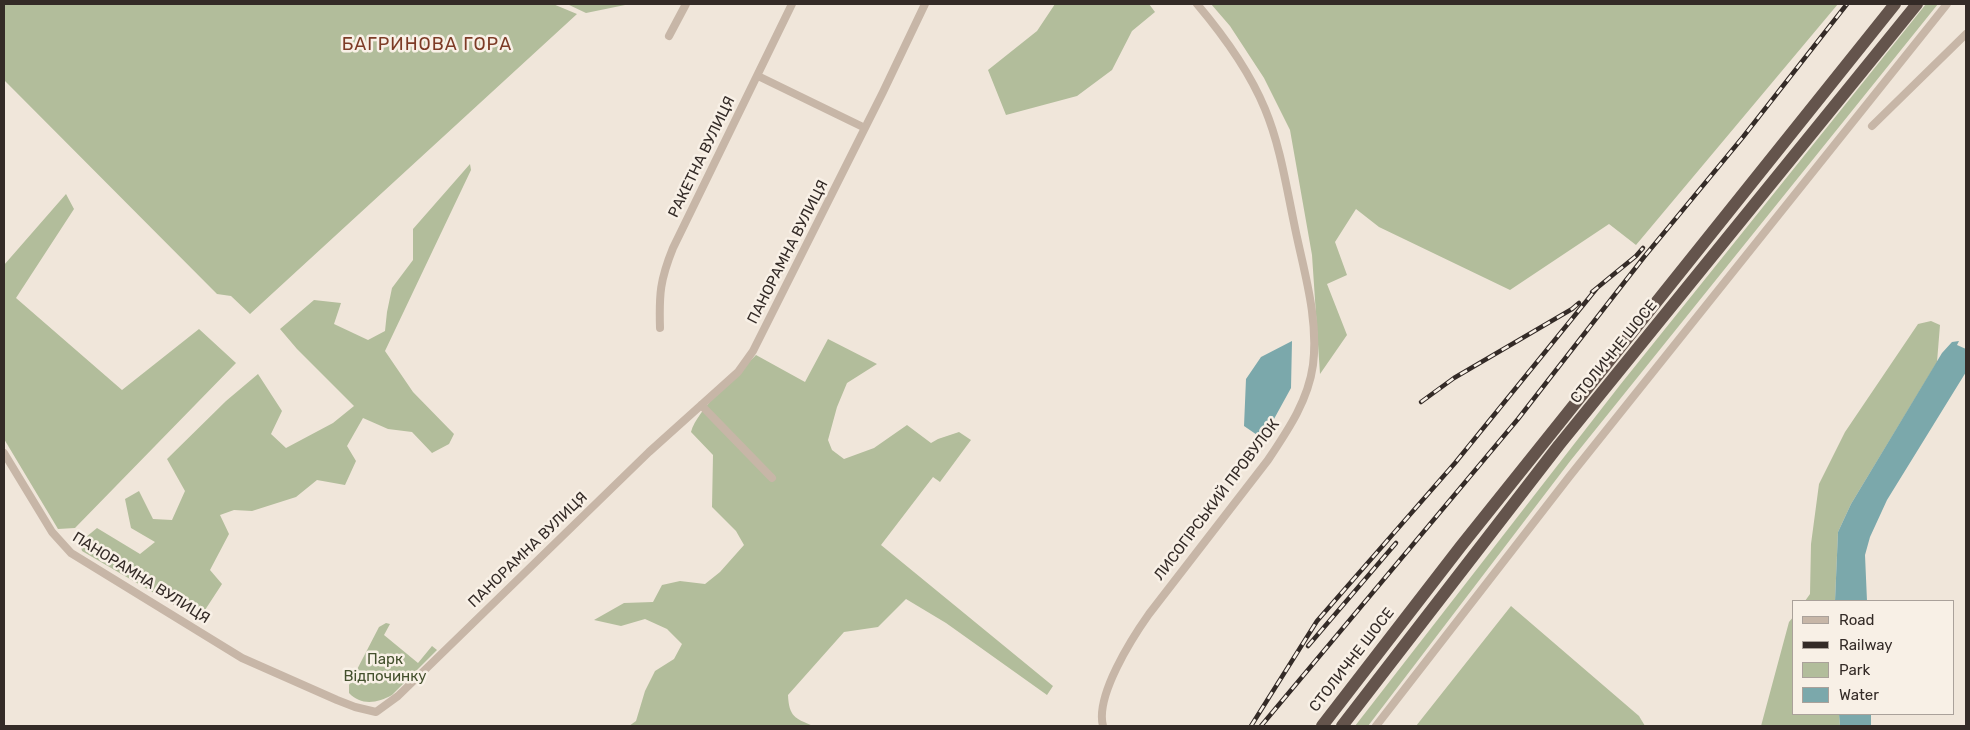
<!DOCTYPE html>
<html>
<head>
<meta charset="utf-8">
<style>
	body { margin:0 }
	#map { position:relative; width:1970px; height:730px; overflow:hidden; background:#f0e6da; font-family:Rubik,sans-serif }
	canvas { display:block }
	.frame { position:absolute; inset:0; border:5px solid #342b27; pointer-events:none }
	.legend { position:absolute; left:1792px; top:600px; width:162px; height:115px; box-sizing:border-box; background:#f8f0e6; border:1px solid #aaa19a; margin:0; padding:6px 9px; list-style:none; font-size:15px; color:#342b27 }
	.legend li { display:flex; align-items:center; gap:10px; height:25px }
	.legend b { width:25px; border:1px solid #aaa19a }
</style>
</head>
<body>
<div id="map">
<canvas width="1970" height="730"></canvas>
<div class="frame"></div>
<ul class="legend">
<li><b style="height:6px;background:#c7b6a7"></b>Road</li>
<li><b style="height:6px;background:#342b27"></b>Railway</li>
<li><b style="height:14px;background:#b2bd9b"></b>Park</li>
<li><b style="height:14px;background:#7ba8ab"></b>Water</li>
</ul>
</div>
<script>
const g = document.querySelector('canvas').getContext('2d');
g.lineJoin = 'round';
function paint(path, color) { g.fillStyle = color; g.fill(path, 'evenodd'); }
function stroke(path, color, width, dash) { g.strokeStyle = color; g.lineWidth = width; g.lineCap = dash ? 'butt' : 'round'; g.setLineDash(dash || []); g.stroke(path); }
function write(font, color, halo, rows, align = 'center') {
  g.font = font + ' Rubik,sans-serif'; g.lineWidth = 5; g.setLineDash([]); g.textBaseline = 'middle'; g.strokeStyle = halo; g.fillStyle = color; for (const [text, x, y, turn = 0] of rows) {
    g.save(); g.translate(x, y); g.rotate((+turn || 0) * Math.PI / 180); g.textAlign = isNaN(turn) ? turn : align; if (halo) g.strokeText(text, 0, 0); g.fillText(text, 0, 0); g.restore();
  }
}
paint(new Path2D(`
	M4 4H553L577 14 250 314 231 296 217 294 4 80Z
	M567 4H630L586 13Z
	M1055 4H1149L1155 12 1132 31 1112 70 1077 96 1006 115 988 70 1037 31Z
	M1211 4H1838L1636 245 1609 224 1510 290 1379 227 1356 209 1335 242 1347 275 1327 284 1347 335 1320 374 1312 255 1290 130 1264 78 1230 26Z
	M1926 4H1938L1571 460 1368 726H1355L1620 385Z
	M470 164 471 170 385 351 413 392 454 434 449 444 432 453 412 432 388 429 363 418 347 446 356 461 345 485 317 480 296 497 252 511 234 510 220 515 229 534 210 570 222 584 205 610 190 614 82 551 80 542 97 528 140 554 155 542 131 528 125 499 139 491 153 519 172 520 185 491 167 459 226 401 258 374 282 411 271 434 286 448 333 423 354 406 297 349 280 329 314 300 341 303 334 324 368 340 385 331 387 312 392 288 413 260V229Z
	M66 194 74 209 16 298 122 390 199 329 236 363 75 528 58 529 4 439V265Z
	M1931 321 1940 325 1937 362 1851 504 1838 532 1835 601H1805L1810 594 1811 544 1819 484 1845 432 1918 324Z
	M828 339 877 364 847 383 837 407 828 440 832 450 844 459 874 448 907 425 931 443 938 439 959 432 971 440 940 482 933 477 881 545 1053 686 1047 695 946 623 906 599 878 627 844 632 788 695C789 717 795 718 813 726H629L636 721 645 691 655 671 674 659 682 644 667 629 645 619 621 626 594 620 624 603 653 602 662 585 680 581 705 584 720 572 744 545 736 531 712 507 713 455 691 432C697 409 739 373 756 355L805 382Z
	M1511 606 1639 716 1645 726H1416Z
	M1794 616V714H1839L1840 726H1761L1789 622Z
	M386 623 390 624 384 635 418 663 432 646 437 650 392 695C378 703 361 706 349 693V685L379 627Z`), '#b2bd9b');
paint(new Path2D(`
	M1292 341 1291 388 1263 439 1244 426 1246 379 1261 357Z
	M1959 341 1957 345 1966 349V372L1887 500 1870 537 1865 555 1867 601H1835L1838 532 1851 504 1942 353 1952 342Z
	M1839 714H1871V726H1840Z`), '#7ba8ab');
stroke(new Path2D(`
	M669 36 686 4
	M758 76 865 128
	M1872 126 1966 34
	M660 328C659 294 660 280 673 248L792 4
	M701 405 772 478
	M4 453 52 532 71 553 242 658 337 700 355 707 376 712 398 696 649 452 738 372 753 351 883 92 925 4
	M1103 726C1095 696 1132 638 1149 614L1268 460C1288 430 1308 401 1313 365 1319 317 1303 269 1294 223 1286 185 1280 145 1265 109 1249 70 1224 36 1197 4
	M1376 726 1569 477 1947 4`), '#c7b6a7', 8);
stroke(new Path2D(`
	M1322 726 1461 546 1895 4
	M1342 726 1559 445 1917 4`), '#64544c', 12);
const rail = new Path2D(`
	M1592 292 1636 256 1643 248
	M1421 402 1454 378 1572 309 1579 303
	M1308 646 1396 543
	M1251 726 1317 621 1455 463 1597 288
	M1261 726 1518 419 1644 257 1743 137 1847 4`);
stroke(rail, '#342b27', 4.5);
stroke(rail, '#f8f0e6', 2.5, [8]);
write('15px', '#342b27', '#f8f0e6', [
	["РАКЕТНА ВУЛИЦЯ",702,157,-64],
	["ПАНОРАМНА ВУЛИЦЯ",788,252,-63],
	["СТОЛИЧНЕ ШОСЕ",1614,352,-51],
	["ЛИСОГІРСЬКИЙ ПРОВУЛОК",1217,500,-53],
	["ПАНОРАМНА ВУЛИЦЯ",528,550,-44],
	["ПАНОРАМНА ВУЛИЦЯ",141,578,32],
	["СТОЛИЧНЕ ШОСЕ",1352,660,-52]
]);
write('15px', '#43502d', '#f8f0e6', [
	["Парк",385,660],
	["Відпочинку",385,677]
]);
g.letterSpacing = '1px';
write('18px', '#7d3b26', '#f8f0e6', [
	["БАГРИНОВА ГОРА",427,45]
]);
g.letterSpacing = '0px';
</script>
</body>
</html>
